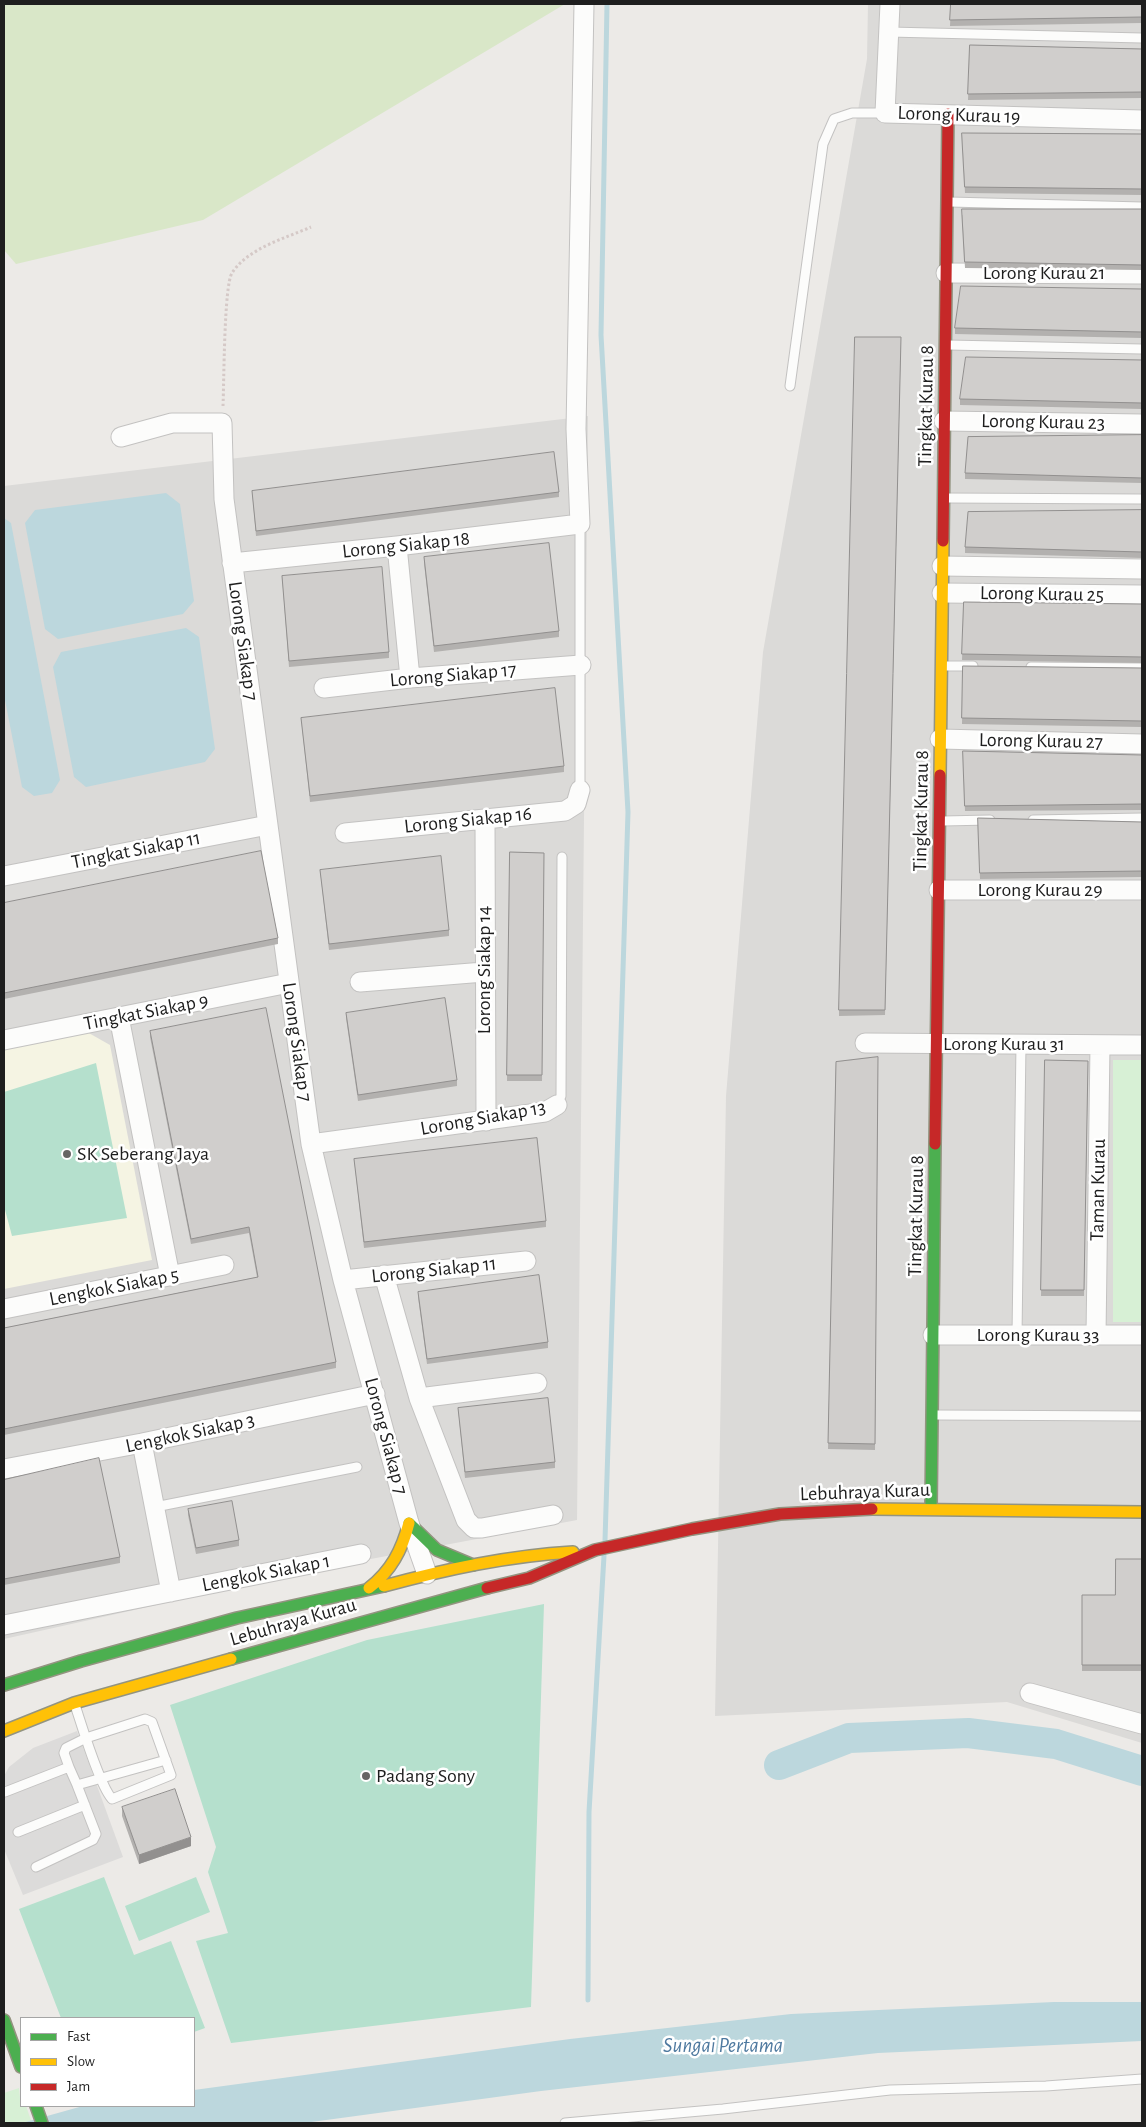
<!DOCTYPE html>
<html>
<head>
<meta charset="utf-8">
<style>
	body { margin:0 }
	#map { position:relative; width:1146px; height:2127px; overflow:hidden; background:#eceae7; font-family:"Alegreya Sans",sans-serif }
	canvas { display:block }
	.frame { position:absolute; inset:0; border:5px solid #1e1e1e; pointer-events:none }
	.legend { position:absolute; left:20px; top:2017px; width:175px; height:90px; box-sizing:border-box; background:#fff; border:1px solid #a5a5a5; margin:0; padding:6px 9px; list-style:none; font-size:15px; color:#1e1e1e }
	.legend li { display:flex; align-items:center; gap:10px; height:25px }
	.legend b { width:25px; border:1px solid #a5a5a5 }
</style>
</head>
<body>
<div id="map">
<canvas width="1146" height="2127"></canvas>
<div class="frame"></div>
<ul class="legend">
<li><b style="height:6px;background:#4caf50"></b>Fast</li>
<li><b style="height:6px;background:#ffc107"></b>Slow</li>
<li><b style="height:6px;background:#c62828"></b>Jam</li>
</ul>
</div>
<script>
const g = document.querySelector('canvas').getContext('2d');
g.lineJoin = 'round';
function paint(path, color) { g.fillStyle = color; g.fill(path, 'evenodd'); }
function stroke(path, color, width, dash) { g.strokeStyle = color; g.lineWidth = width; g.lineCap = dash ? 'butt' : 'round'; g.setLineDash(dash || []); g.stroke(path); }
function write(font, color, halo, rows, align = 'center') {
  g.font = font + ' "Alegreya Sans",sans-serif'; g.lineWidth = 5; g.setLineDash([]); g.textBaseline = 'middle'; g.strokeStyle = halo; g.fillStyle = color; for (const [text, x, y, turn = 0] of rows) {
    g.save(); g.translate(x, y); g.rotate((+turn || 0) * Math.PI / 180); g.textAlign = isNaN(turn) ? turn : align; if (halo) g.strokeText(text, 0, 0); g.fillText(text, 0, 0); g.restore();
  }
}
paint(new Path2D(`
	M868 4H1142V1743L1007 1702 715 1716 726 1096 763 652 867 59Z
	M588 416 577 1520 318 1569 4 1639V486Z`), '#dbdad8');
paint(new Path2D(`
	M87 1032 110 1045 152 1260 4 1289V1049Z`), '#f5f4e3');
paint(new Path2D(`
	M4 4H565L203 220 16 264 4 250Z`), '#d9e7c8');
paint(new Path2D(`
	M1113 1060H1142V1322H1113Z
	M19 2088 21 2106H26L32 2123H4V2093Z`), '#d7f0d5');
paint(new Path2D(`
	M96 1063 127 1218 12 1236 4 1206V1092Z
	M544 1604 531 2007 231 2043 196 1941 228 1933 208 1872 216 1847 170 1705 367 1640Z
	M104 1877 134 1955 171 1941 205 2028 194 2032V2018H61L19 1909Z
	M196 1877 210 1912 139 1941 125 1906Z`), '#b5e0cd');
paint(new Path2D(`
	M77 1731 123 1857 23 1895 4 1849V1776L9 1767 33 1748Z`), '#dcdbda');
paint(new Path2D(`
	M166 493 180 504 194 601 183 614 58 639 45 629 25 523 35 510Z
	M4 518 11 523 60 780 52 793 34 796 22 787 4 695Z
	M186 628 199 637 215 749 205 762 86 787 74 777 53 667 61 652Z
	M1054 2002H1142V2041L878 2053 541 2091 304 2123H22L83 2106H194V2090L570 2039 791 2014Z`), '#bcd7dd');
stroke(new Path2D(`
	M605 1540 628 812 601 335 607 4
	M588 2000 589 1812 604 1556`), '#bcd7dd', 5);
stroke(new Path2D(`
	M779 1765 849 1738 968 1733 1056 1744 1142 1771`), '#bcd7dd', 30);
const lane = new Path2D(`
	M889 32 1142 38
	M950 202 1142 207
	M948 345 1142 349
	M790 386 823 144 834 119 852 113H885
	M946 498 1142 499
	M580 524V790
	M944 666H973
	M1031 667 1142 668
	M1033 820 1142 818
	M943 821 990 820
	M557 1105 561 1096 562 857
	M1017 1335 1021 1044
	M935 1415 1142 1416
	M155 1507 357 1467
	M69 1767 64 1753 66 1748 86 1738 145 1719 152 1722 171 1775 112 1799C99 1784 82 1726 75 1705
	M5 1792 69 1767 77 1785
	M18 1832 85 1805
	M36 1867 93 1840 96 1834 77 1785 166 1760
	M565 2123 723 2109 890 2090 1046 2086 1142 2079`);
const street = new Path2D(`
	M890 4 885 113 1142 120
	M946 273 1142 274
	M944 421 1142 424
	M121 437 172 423H222L224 499 311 1144 343 1280 409 1523 427 1574
	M397 546 410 678
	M232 563 397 546 580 524 576 429 584 4
	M942 566 1142 569
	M942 593 1142 595
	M324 688 410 678 581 665
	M940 739 1142 744
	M485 819 486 1121
	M345 833 565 811 576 804 580 790
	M4 876 268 825
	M939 890H1142
	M360 982 484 972
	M119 1017 170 1276
	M4 1040 289 983
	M865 1043 1142 1045
	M311 1144 545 1112 557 1105
	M384 1275 419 1398 466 1520 474 1528H482L553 1515
	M343 1280 526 1261
	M4 1309 224 1265
	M933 1335H1142
	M1096 1335 1100 1045
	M419 1398 537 1383
	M142 1443 171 1592
	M4 1469 142 1443 375 1394
	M4 1625 361 1554
	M1030 1693 1142 1724`);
const fast = new Path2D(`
	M931 1508 935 1144
	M409 1523 437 1550 473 1565
	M231 1659 487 1588
	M4 1685 81 1661 237 1618 384 1586
	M4 2020 21 2067
	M36 2106 42 2123`);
const slow = new Path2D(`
	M940 775 943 541
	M872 1509 1142 1512
	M384 1586C447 1569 507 1556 573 1552
	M369 1588C391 1571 402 1550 409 1523
	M4 1731 74 1703 231 1659`);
const jam = new Path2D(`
	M943 541 948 114
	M935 1144 940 775
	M487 1588 529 1578 595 1550 692 1529 780 1514 872 1509`);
stroke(lane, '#c3c2c1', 11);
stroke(street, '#c3c2c1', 21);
stroke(fast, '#939480', 14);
stroke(slow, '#939480', 14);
stroke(jam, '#939480', 14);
stroke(new Path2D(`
	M223 406C224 384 224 285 232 273 248 248 286 238 311 227`), '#d5c9c7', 3, [2.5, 2.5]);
stroke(lane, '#fcfcfb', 9);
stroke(street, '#fcfcfb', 19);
stroke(fast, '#4caf50', 11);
stroke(slow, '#ffc107', 11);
stroke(jam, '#c62828', 11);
paint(new Path2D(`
	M951 4H1142V23L950 26Z
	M970 45 1142 49V98L968 100Z
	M962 133 1142 134V195L965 193Z
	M1142 209V270L965 268 962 215Z
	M1142 289V338L955 334V328Z
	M901 337 885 1015 839 1016V1010Z
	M1142 360V409L960 405V399Z
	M1142 435V483L965 479V473Z
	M252 491 559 492V497L256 536Z
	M1142 510V558L965 553V547Z
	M424 557 559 631V637L434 652 424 563Z
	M282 576 389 652V658L289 667Z
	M964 602 1142 604V663L962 660Z
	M963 666 1142 668V727L962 724Z
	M301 718 564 766V772L310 802Z
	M963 751 1142 755V810L965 811Z
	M978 818 1142 822V877L980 879Z
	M510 852 544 853 542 1081H507Z
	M320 870 449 930V936L329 950Z
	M4 903 278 938V944L4 999Z
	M346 1013 457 1080V1086L358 1101 346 1018Z
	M150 1031 336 1362V1368L4 1435V1328L257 1277 249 1233 191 1244 150 1037Z
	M878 1057 875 1450 828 1449 836 1062Z
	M1045 1060 1088 1061 1084 1296H1041Z
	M354 1159 546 1221V1227L364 1248Z
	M418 1292 548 1342V1348L427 1364 418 1297Z
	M458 1408 555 1462V1468L465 1478Z
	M4 1480 120 1557V1563L4 1585Z
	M188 1509 239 1540V1546L196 1554 188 1515Z
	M1142 1559V1671H1082V1595H1115Z
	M122 1807 191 1846 139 1864 122 1816Z`), '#b3b1af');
paint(new Path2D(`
	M191 1837V1846L139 1864V1855Z`), '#92908f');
const building = new Path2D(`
	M951 4H1142V17L950 20Z
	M970 45 1142 49V92L968 94Z
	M962 133 1142 134V189L965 187Z
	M962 209H1142V265L965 262Z
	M961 286 1142 289V332L955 328Z
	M855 337H901L885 1010H839Z
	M966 357 1142 360V403L960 399Z
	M1142 435V478L965 473 968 437Z
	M554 452 559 492 256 531 252 491Z
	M1142 510V552L965 547 968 512Z
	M549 543 559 631 434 646 424 557Z
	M382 567 389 652 289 661 282 576Z
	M964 602 1142 604V657L962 654Z
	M963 666 1142 668V721L962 718Z
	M555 688 564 766 310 796 301 718Z
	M963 751 1142 755V804L965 806Z
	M978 818 1142 822V871L980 873Z
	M261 851 278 938 4 993V903Z
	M510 852 544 853 542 1075H507Z
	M441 856 449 930 329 944 320 870Z
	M445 998 457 1080 358 1095 346 1013Z
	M266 1008 336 1362 4 1429V1328L258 1277 249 1227 191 1239 150 1031Z
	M878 1057 875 1444 828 1443 836 1062Z
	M1045 1060 1088 1061 1084 1290H1041Z
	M537 1138 546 1221 364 1242 354 1159Z
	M539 1275 548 1342 427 1359 418 1292Z
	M548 1398 555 1462 465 1472 458 1408Z
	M99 1458 120 1557 4 1579V1480Z
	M232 1501 239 1540 196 1548 188 1509Z
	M1116 1559H1142V1665H1082V1595H1115Z
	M175 1789 191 1837 139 1855 122 1807Z`);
paint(building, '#d0cecc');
stroke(building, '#92908f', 1);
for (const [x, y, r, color] of [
	[67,1154,5,"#666564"],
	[366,1776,5,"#666564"]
]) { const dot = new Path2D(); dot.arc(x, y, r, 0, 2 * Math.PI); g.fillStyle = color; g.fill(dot); stroke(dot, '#fff', 2); }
write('20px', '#1e1e1e', '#fff', [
	["Lorong Kurau 19",959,115,2],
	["Lorong Kurau 21",1044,273],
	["Tingkat Kurau 8",926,406,-89],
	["Lorong Kurau 23",1043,422,1],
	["Lorong Siakap 18",406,545,-6],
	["Lorong Kurau 25",1042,594,1],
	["Lorong Siakap 7",243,641,82],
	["Lorong Siakap 17",453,675,-5],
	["Lorong Kurau 27",1041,741,1],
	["Tingkat Kurau 8",921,811,-89],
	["Lorong Siakap 16",468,820,-6],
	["Tingkat Siakap 11",136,850,-11],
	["Lorong Kurau 29",1040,890],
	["Lorong Siakap 14",484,970,-90],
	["Tingkat Siakap 9",146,1012,-11],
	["Lorong Siakap 7",297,1042,82],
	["Lorong Kurau 31",1004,1044],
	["Lorong Siakap 13",483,1118,-10],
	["Taman Kurau",1098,1190,-89],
	["Tingkat Kurau 8",916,1216,-89],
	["Lorong Siakap 11",434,1270,-6],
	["Lengkok Siakap 5",114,1287,-11],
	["Lorong Kurau 33",1038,1335],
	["Lengkok Siakap 3",190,1433,-12],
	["Lorong Siakap 7",386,1436,75],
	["Lebuhraya Kurau",865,1492,-2],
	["Lengkok Siakap 1",266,1573,-11],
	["Lebuhraya Kurau",293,1622,-16]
]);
write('20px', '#1e1e1e', '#fff', [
	["SK Seberang Jaya",77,1154],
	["Padang Sony",376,1776]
], 'left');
write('italic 21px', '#4e799f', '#fff', [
	["Sungai Pertama",723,2046]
]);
</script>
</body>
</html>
